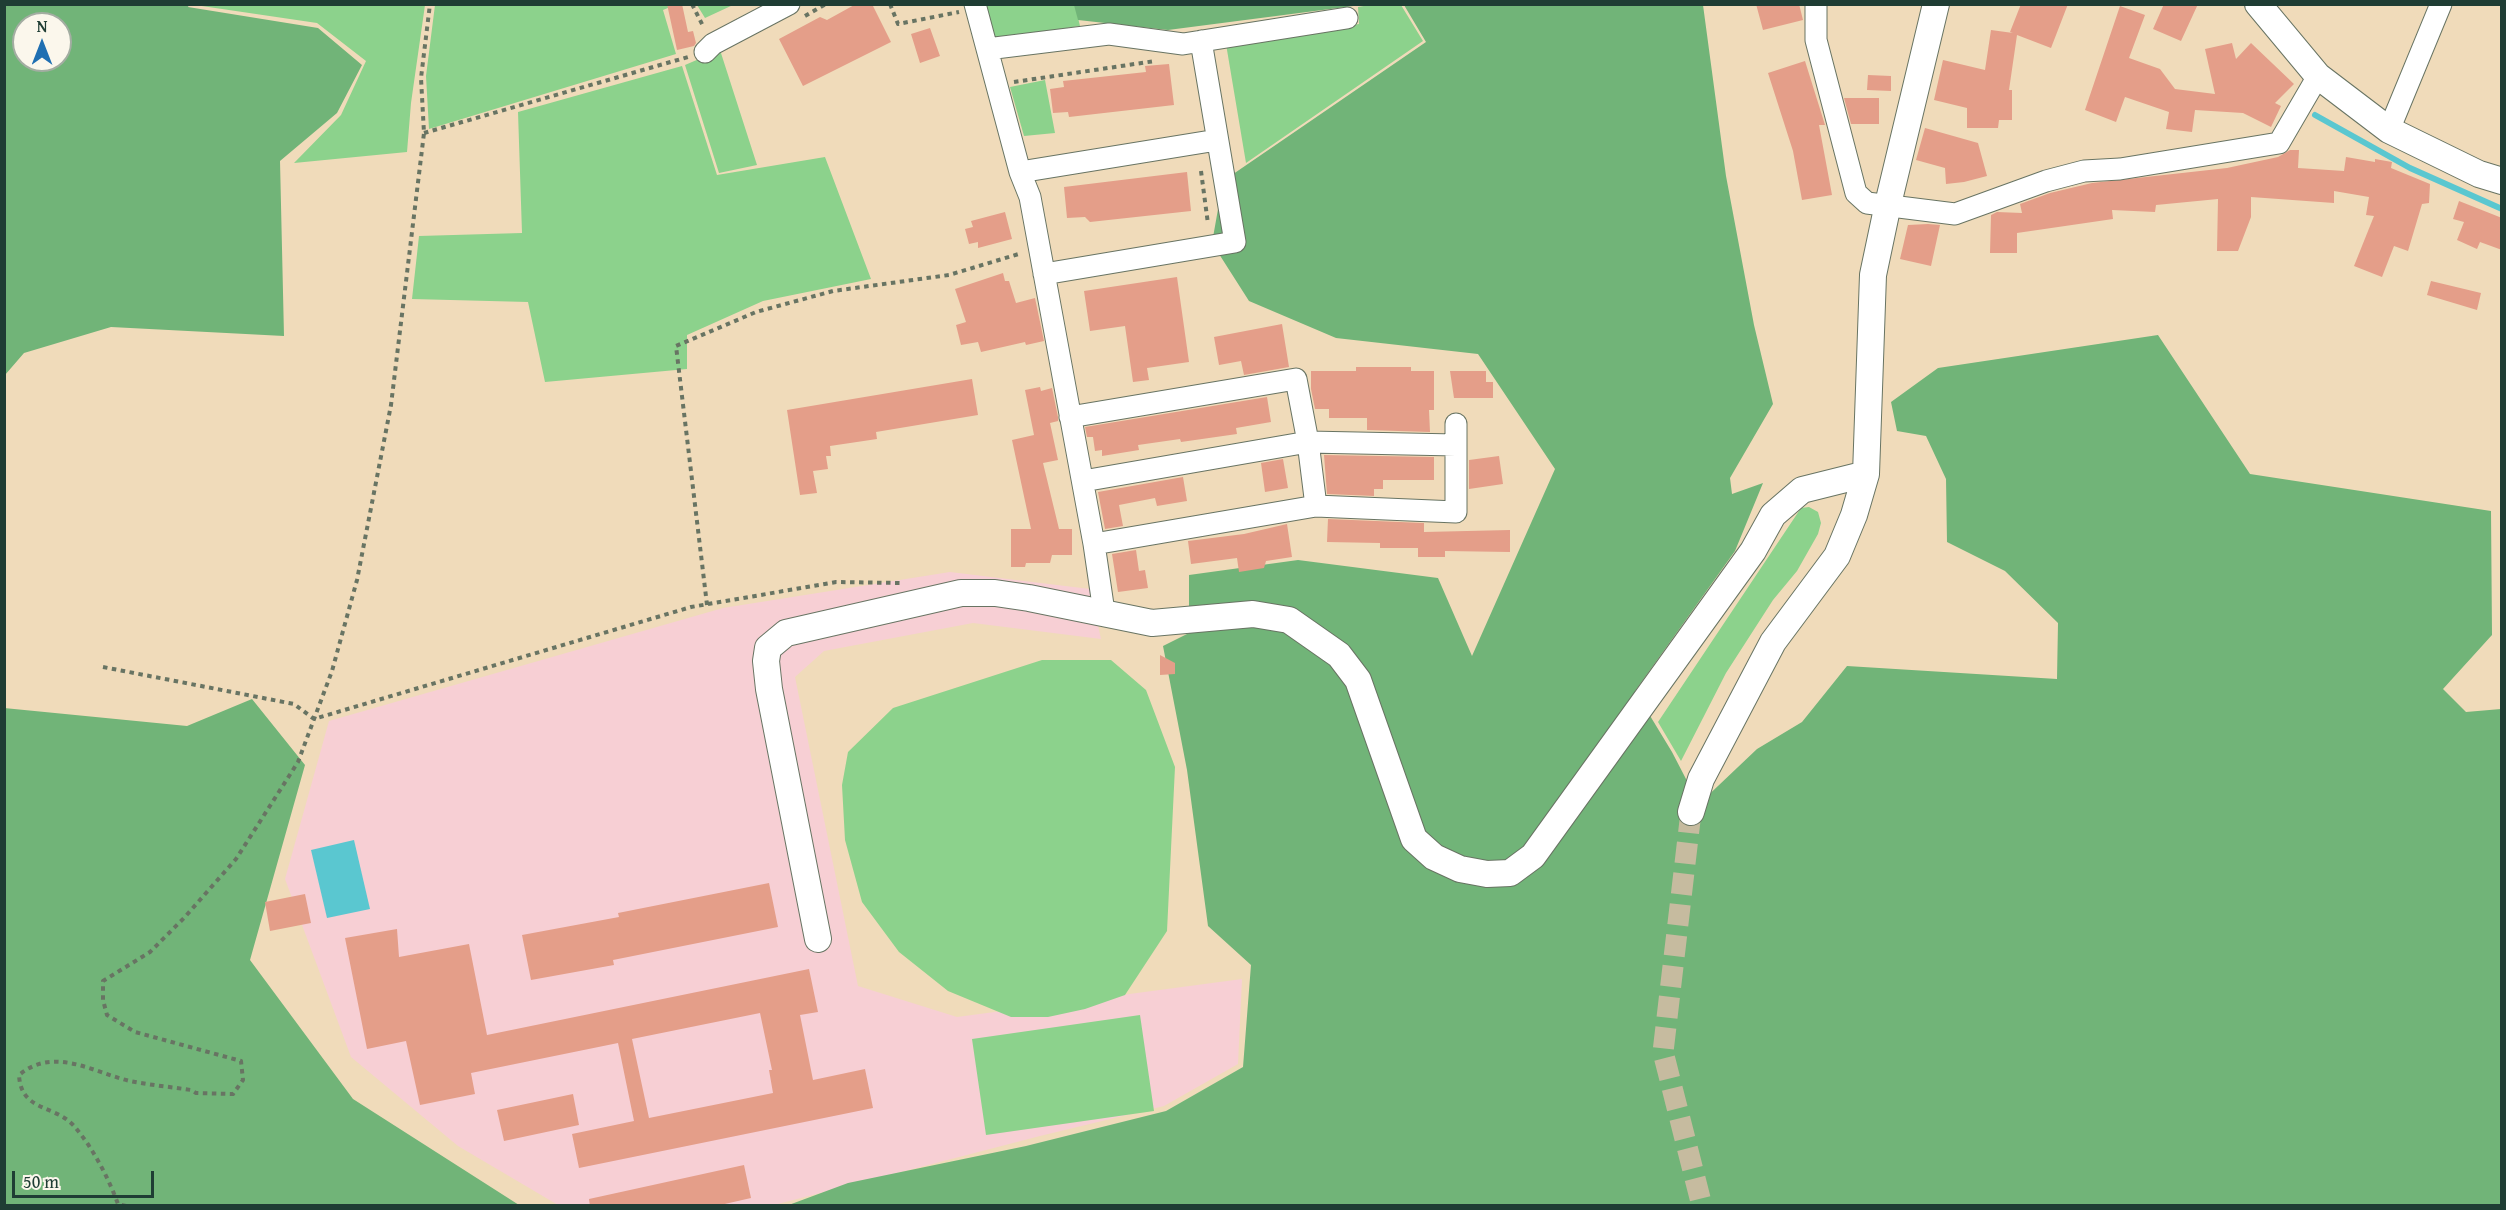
<!DOCTYPE html>
<html>
<head>
<meta charset="utf-8">
<style>
	body { margin:0 }
	#map { position:relative; width:2506px; height:1210px; overflow:hidden; background:#f0dbba; font-family:"Gentium Book Plus",serif }
	canvas { display:block }
	.frame { position:absolute; inset:0; border:6px solid #1f3d34; pointer-events:none }
	.north { position:absolute; left:12px; top:12px; width:60px; height:60px; box-sizing:border-box; background:#fbf7ec; border:2px solid #a3ada2; border-radius:50%; rotate:0deg; font-size:16px; font-weight:700; line-height:24px; text-align:center; color:#1f3d34 }
	.north::after { content:''; display:block; margin:auto; width:21px; height:27px; background:#1f6fb2; clip-path:polygon(50% 0,100% 100%,50% 72%,0 100%) }
	.scale { position:absolute; left:12px; top:1171px; width:142px; height:27px; box-sizing:border-box; border:3px solid #1f3d34; border-top:0; padding-left:8px; font-size:18px; line-height:21px; white-space:nowrap; color:#1f3d34; -webkit-text-stroke:4px #fbf7ec; paint-order:stroke }
</style>
</head>
<body>
<div id="map">
<canvas width="2506" height="1210"></canvas>
<div class="frame"></div>
<div class="north">N</div>
<div class="scale">50 m</div>
</div>
<script>
const g = document.querySelector('canvas').getContext('2d');
g.lineJoin = 'round';
function paint(path, color) { g.fillStyle = color; g.fill(path, 'evenodd'); }
function stroke(path, color, width, dash) { g.strokeStyle = color; g.lineWidth = width; g.lineCap = dash ? 'butt' : 'round'; g.setLineDash(dash || []); g.stroke(path); }
paint(new Path2D(`
	M950 572 1090 589 1101 639 973 623 824 651 795 677 858 986 957 1017 1242 979 1238 1064 1164 1106 1040 1136 774 1205H558L458 1146 351 1057 285 879 329 721 723 608Z`), '#f7cfd4');
paint(new Path2D(`
	M1375 4 1401 5 1423 41 1246 163 1226 44 1359 24 1358 7Z
	M195 5H425L411 103 407 152 294 163 341 115 366 61 317 23Z
	M435 5H675L663 10 676 54 429 129 426 76Z
	M697 5H733L705 18Z
	M983 5H1075L1080 26 992 39Z
	M720 50 757 165 719 173 685 65Z
	M682 66 717 175 825 157 871 279 763 301 687 335V369L545 382 528 302 412 299 419 236 522 233 518 112Z
	M1045 80 1055 133 1024 136 1010 87Z
	M1809 507 1818 512 1821 523 1818 534 1797 571 1773 600 1726 673 1681 761 1658 722 1801 508Z
	M1042 660H1111L1146 690 1175 767 1167 931 1125 995 1085 1009 1048 1017H1011L948 991 899 952 862 902 845 840 842 785 848 752 893 708Z
	M1140 1015 1154 1111 986 1135 972 1039Z`), '#8cd28c');
paint(new Path2D(`
	M5 4 189 5 188 7 318 28 362 65 337 113 280 161 284 336 111 327 24 353 5 375ZM24 24H60V60H24Z
	M1074 5H1361L1168 30 1078 20Z
	M1404 5H1703L1726 176 1754 325 1773 404 1730 478 1732 494 1763 483 1735 551 1635 691 1672 752 1699 804 1757 749 1802 722 1847 666 2057 679 2058 623 2005 571 1947 542 1946 479 1926 436 1897 431 1891 402 1938 368 2158 335 2250 474 2491 511 2492 635 2443 689 2466 712 2501 709V1205L786 1206 848 1183 1026 1146 1166 1111 1243 1067 1251 965 1208 926 1187 770 1163 646 1189 633V575L1298 560 1438 578 1472 656 1555 469 1478 354 1336 338 1249 301 1212 243 1223 181 1426 42Z
	M252 699 305 765 250 960 353 1099 519 1205H5L4 708 187 726Z`), '#71b478');
paint(new Path2D(`
	M354 840 370 909 327 918 311 850Z`), '#5ac7d0');
stroke(new Path2D(`
	M2315 115 2410 168 2502 209`), '#5ac7d0', 6);
paint(new Path2D(`
	M667 4H682L688 32 693 31 696 43 694 46 677 50Z
	M856 4H872L891 42 803 86 779 39 820 17 827 20Z
	M1756 4H1799L1803 20 1763 30Z
	M2021 4H2068L2051 48 2017 35 2009 90H2012V120H1999L1998 128H1967V108L1934 100 1943 60 1985 70 1991 30 2013 33 2010 32Z
	M2164 4H2198L2181 41 2153 29Z
	M2120 6 2145 15 2129 58 2160 69 2175 89 2215 94 2205 49 2232 43 2236 59 2251 43 2294 84 2275 103 2281 106 2271 127 2243 113 2195 110 2192 132 2166 129 2169 112 2125 97 2116 122 2085 110Z
	M930 28 940 56 920 63 911 34Z
	M1805 61 1825 125H1819L1832 195 1802 200 1793 151 1768 73Z
	M1169 64 1174 105 1069 117 1068 112 1053 113 1050 89 1064 87 1063 81 1146 72 1145 66Z
	M1868 75 1891 76V91L1867 90Z
	M1844 98H1879V124H1851Z
	M1925 128 1978 143 1987 176 1964 182 1946 184 1945 168 1916 160Z
	M2290 150H2299L2298 168 2344 171 2346 157 2375 162V159L2392 162 2391 168 2430 184 2429 203 2422 204 2408 251 2394 246 2382 277 2354 266 2374 216 2366 215 2369 197 2334 191V203L2251 197V217L2238 251H2217L2218 199 2156 205 2155 212 2112 210 2113 219 2017 233V253H1990L1991 215 1997 212 2022 213 2020 204 2050 193 2092 183 2227 168 2278 157Z
	M1187 172 1191 211 1090 222 1085 217 1067 218 1064 187Z
	M2459 201 2502 218V250L2480 242 2477 249 2457 240 2464 222 2453 219Z
	M1005 212 1012 239 978 248V242L969 244 965 229 973 227 971 221Z
	M1928 224 1940 225 1931 266 1900 259 1908 225Z
	M1003 273 1005 281H1009L1016 303 1035 298 1044 341 1026 345 1025 342 981 352 978 342 961 345 956 325 966 322 955 289Z
	M1177 277 1189 362 1147 368 1149 380 1133 382 1125 326 1090 331 1084 291Z
	M2431 281 2481 293 2477 310 2427 295Z
	M1282 324 1289 367 1244 375 1241 361 1219 365 1214 337Z
	M1356 367H1411V371H1434V410H1429L1430 432 1367 430V418H1329V409H1315L1311 389V371H1356Z
	M1450 371H1486V382H1493V398H1454Z
	M972 379 978 415 876 432 877 439 830 446 831 456H826L828 469 813 471 817 493 800 495 787 410Z
	M1040 387 1041 391 1052 388 1058 417V421L1050 423 1058 460 1043 463 1059 529H1072V555H1052L1050 563H1026L1025 567H1011V529H1031L1012 440 1034 435 1025 390Z
	M1267 397 1271 422 1236 428 1237 434 1181 442 1180 439 1138 445 1139 450 1102 456V450L1095 451 1093 437H1087L1085 427Z
	M1324 455 1434 457V480H1383V489H1374V496L1327 494Z
	M1499 456 1503 484 1469 489V460Z
	M1283 459 1288 488 1265 492 1261 463Z
	M1183 477 1187 501 1157 506 1155 498 1119 505 1123 526 1105 529 1098 492Z
	M1328 519 1424 523V532L1510 530V552L1445 551V557H1418V548H1380V543L1327 542Z
	M1287 524 1292 557 1266 561 1264 568 1239 572 1237 558 1191 564 1188 541 1244 534Z
	M1136 550 1139 571 1145 570 1148 588 1118 592 1112 554Z
	M1160 655 1175 663V674L1160 675Z
	M769 883 778 927 613 960 614 965 531 980 522 935 619 917 618 913Z
	M305 894 311 923 270 931 265 902Z
	M397 929 399 957 469 944 487 1035 809 969 818 1012 800 1015 813 1080 865 1069 873 1108 579 1168 572 1134 634 1121 618 1043 471 1073 475 1094 420 1105 406 1041 367 1049 345 938ZM760 1013 772 1070H769L773 1093 649 1118 632 1039Z
	M573 1094 579 1125 504 1141 497 1110Z
	M744 1165 751 1198 716 1206H590L589 1199Z`), '#e49e89');
stroke(new Path2D(`
	M1691 812 1663 1052 1702 1206`), '#c6bb9f', 21, [21, 10]);
const minor = new Path2D(`
	M975 4 1020 172 1030 197 1094 544 1104 612
	M1816 4V40L1856 193 1867 203 1955 214 2046 181 2084 171 2120 169 2279 143 2318 76
	M987 49 1109 34 1183 44 1347 18
	M705 52 713 44 789 4
	M2389 130 2441 4
	M1020 172 1217 140
	M1044 274 1235 242 1201 41
	M1070 417 1296 379 1308 442 1316 506
	M1083 481 1308 442 1456 445
	M1094 544 1316 506 1456 512V424`);
const tertiary = new Path2D(`
	M2258 4 2318 76 2389 130 2479 174 2502 181
	M1691 812 1701 779 1773 642 1837 556 1854 515 1866 474 1873 275 1888 204 1936 4
	M818 939 769 689 766 661 768 648 786 633 961 593H995L1029 598 1152 623 1253 614 1289 620 1339 655 1358 680 1414 839 1434 857 1460 869 1487 874 1510 873 1533 856 1753 551 1773 515 1802 490 1866 474`);
stroke(minor, '#687463', 23);
stroke(tertiary, '#687463', 28);
stroke(new Path2D(`
	M692 4 704 28
	M890 4 898 24 959 12
	M805 16 826 4
	M1014 82 1155 61
	M424 133 688 57
	M1201 171 1208 224
	M707 605 676 346 756 312 833 291 949 275 1022 253
	M103 667 294 704 314 719 691 607 836 582 900 583
	M126 1206 118 1204C108 1177 93 1148 74 1126 54 1104 21 1112 19 1075 54 1046 92 1072 130 1081 150 1085 171 1087 191 1090L196 1093 233 1094 243 1080 241 1061 135 1032 107 1015 103 1000V981L150 952 184 918 236 859 298 762 332 671 357 580 391 405 424 133 421 78 430 4`), '#687463', 4, [4.5, 4.5]);
stroke(minor, '#fff', 21);
stroke(tertiary, '#fff', 26);
</script>
</body>
</html>
